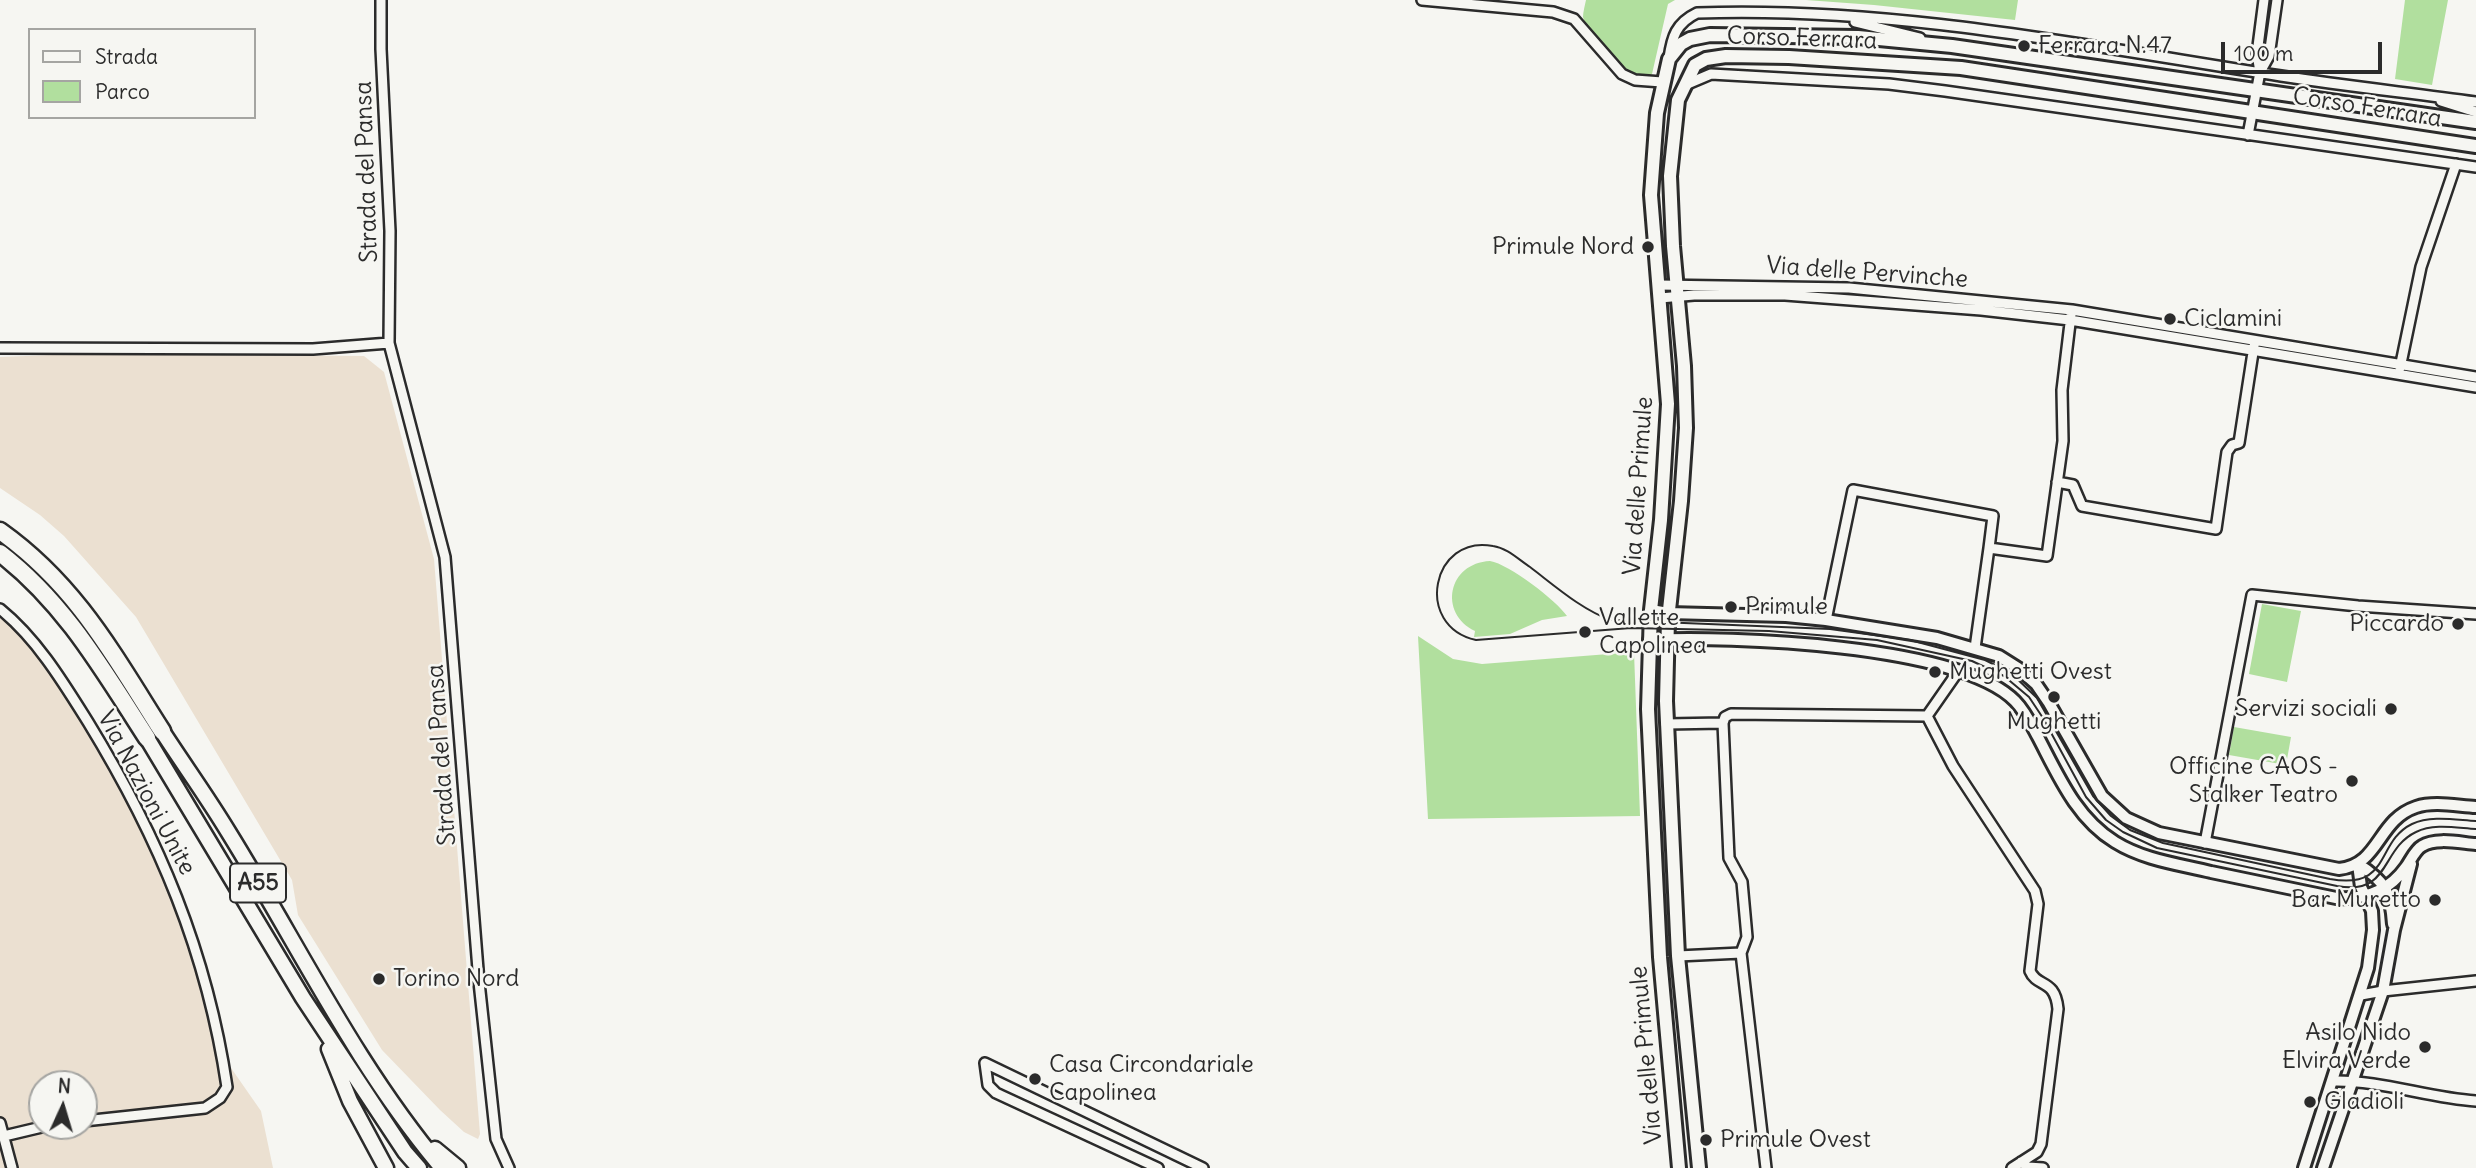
<!DOCTYPE html>
<html>
<head>
<meta charset="utf-8">
<style>
	body { margin:0 }
	#map { position:relative; width:2476px; height:1168px; overflow:hidden; background:#f6f6f2; font-family:Delius,sans-serif }
	canvas { display:block }
	.legend { position:absolute; left:28px; top:28px; width:228px; height:91px; box-sizing:border-box; background:#f6f6f2; border:2px solid #a5a5a2; margin:0; padding:9px 12px; list-style:none; font-size:21px; color:#2b2b2b }
	.legend li { display:flex; align-items:center; gap:14px; height:35px }
	.legend b { width:35px; border:2px solid #a5a5a2 }
	.north { position:absolute; left:28px; top:1070px; width:70px; height:70px; box-sizing:border-box; background:#f6f6f2; border:2px solid #a5a5a2; border-radius:50%; rotate:4deg; font-size:19px; font-weight:700; line-height:28px; text-align:center; color:#2b2b2b }
	.north::after { content:''; display:block; margin:auto; width:24px; height:32px; background:#2b2b2b; clip-path:polygon(50% 0,100% 100%,50% 72%,0 100%) }
	.scale { position:absolute; left:2221px; top:42px; width:161px; height:32px; box-sizing:border-box; border:4px solid #2b2b2b; border-top:0; padding-left:9px; font-size:21px; line-height:24px; white-space:nowrap; color:#2b2b2b; -webkit-text-stroke:5px #f6f6f2; paint-order:stroke }
</style>
</head>
<body>
<div id="map">
<canvas width="2476" height="1168"></canvas>
<ul class="legend">
<li><b style="height:9px;background:#f6f6f2"></b>Strada</li>
<li><b style="height:19px;background:#b1df9e"></b>Parco</li>
</ul>
<div class="north">N</div>
<div class="scale">100 m</div>
</div>
<script>
const g = document.querySelector('canvas').getContext('2d');
g.lineJoin = 'round';
function paint(path, color) { g.fillStyle = color; g.fill(path, 'evenodd'); }
function stroke(path, color, width, dash) { g.strokeStyle = color; g.lineWidth = width; g.lineCap = dash ? 'butt' : 'round'; g.setLineDash(dash || []); g.stroke(path); }
function write(font, color, halo, rows, align = 'center') {
  g.font = font + ' Delius,sans-serif'; g.lineWidth = 5; g.setLineDash([]); g.textBaseline = 'middle'; g.strokeStyle = halo; g.fillStyle = color; for (const [text, x, y, turn = 0] of rows) {
    g.save(); g.translate(x, y); g.rotate((+turn || 0) * Math.PI / 180); g.textAlign = isNaN(turn) ? turn : align; if (halo) g.strokeText(text, 0, 0); g.fillText(text, 0, 0); g.restore();
  }
}
paint(new Path2D(`
	M78 354 364 356 384 372 434 559 480 1134 478 1139 464 1132 440 1110 382 1050 298 915 292 880 136 617 64 536 40 515 0 488V357Z
	M0 609 27 634 82 712 177 893 222 1055 261 1111 273 1168H0ZM42 1084H84V1126H42Z`), '#ebe0d1');
paint(new Path2D(`
	M1586 0H1675L1668 4 1652 74C1625 81 1603 53 1591 32 1589 28 1584 22 1583 17 1583 12 1585 5 1586 0Z
	M1806 0H2018L2015 20 1874 5Z
	M2405 0H2448L2432 85 2395 79Z
	M1490 561C1509 564 1557 601 1567 616L1542 620 1510 634 1474 637 1475 631C1438 613 1448 563 1490 561Z
	M2262 604 2301 611 2287 682 2249 674Z
	M1418 636 1453 659 1482 664 1634 652 1640 816 1428 819Z
	M2234 727 2291 737 2286 765 2229 755Z`), '#b1df9e');
const minor = new Path2D(`
	M381 0V49L390 231 389 343 445 557 479 982 496 1139 509 1168
	M1422 0 1553 12 1574 19 1622 74 1635 80 1662 82
	M1855 22 1920 38
	M1669 58C1672 37 1676 23 1697 13 1893 6 2088 46 2281 76 2346 86 2411 93 2476 102
	M2260 72 2269 56 2277 0
	M1685 85 1711 74 1889 84 1945 91 2476 167
	M2441 101 2476 112
	M2248 135 2260 72 2257 54 2264 0
	M1658 285 1849 288 2072 310 2476 377
	M1660 298 1694 295H1785L1981 310 2070 320 2476 387
	M0 348 313 349 389 343
	M2400 368 2421 267 2456 164
	M2057 482 2073 485 2082 506 2216 529 2227 452 2232 445 2239 443 2254 346
	M0 609C37 639 63 682 88 722 159 838 207 952 227 1087L220 1098 205 1108 84 1121
	M1826 620 1853 490 1993 516 1989 548
	M1975 648 1989 548 2047 556 2063 441 2062 390 2071 315
	M1927 716 1953 766 2035 891 2038 904 2030 971C2037 988 2055 978 2058 1009L2041 1144 2037 1152 2012 1168
	M1666 724 1723 723
	M2205 843 2252 595 2358 606 2476 614
	M1678 956 1741 953
	M2361 995 2383 991 2476 981
	M2333 1081C2381 1080 2428 1098 2476 1101
	M0 1123 12 1168
	M4 1136 46 1126
	M2021 1162 2028 1167 2043 1168
	M1158 1168 996 1093 988 1085 985 1063 1203 1168
	M1766 1168 1741 953 1747 937 1742 882 1729 858 1723 723 1725 717 1731 714 1927 716 1959 670`);
const tertiary = new Path2D(`
	M1651 610 1668 613 1786 616 1826 620 1937 638 1999 656 2018 668 2036 684 2049 703 2102 796 2126 818 2159 833 2339 869C2380 865 2377 820 2416 807 2434 801 2457 806 2476 807
	M1649 640C1728 636 1960 644 2015 701 2025 711 2031 724 2038 737 2058 775 2076 818 2115 842 2144 860 2178 864 2211 872 2253 881 2294 889 2336 898 2365 900 2389 891 2406 867 2411 860 2415 850 2422 846 2436 837 2461 843 2476 844
	M2358 864C2385 881 2391 892 2393 924
	M2304 1168 2368 968 2373 930 2372 911 2361 887 2358 864
	M2323 1168 2383 991 2394 930 2411 864`);
const secondary = new Path2D(`
	M1679 1168 1660 957 1648 709 1651 610 1661 520 1668 404 1651 195 1657 113 1669 59 1681 44 1690 39 1710 35 1858 37 1952 46 2476 122
	M1699 1168 1678 956 1666 701 1668 619 1681 501 1686 428 1684 366 1673 246 1670 176 1678 100 1695 65 1706 59 1726 56 1789 57 1961 68 2476 146`);
const primary = new Path2D(`
	M162 731C184 765 208 798 229 833 299 946 356 1066 442 1168
	M147 738 303 998 405 1152 419 1168
	M329 1049 350 1101 386 1168
	M435 1149 458 1168`);
const motorway = new Path2D(`
	M0 531C76 585 113 654 162 731
	M0 553C65 603 103 670 147 738`);
stroke(minor, '#2b2b2b', 14);
stroke(tertiary, '#2b2b2b', 16);
stroke(secondary, '#2b2b2b', 18);
stroke(primary, '#2b2b2b', 19);
stroke(motorway, '#2b2b2b', 21);
stroke(minor, '#f6f6f2', 9);
stroke(tertiary, '#f6f6f2', 10);
stroke(secondary, '#f6f6f2', 12);
stroke(primary, '#f6f6f2', 14);
stroke(motorway, '#f6f6f2', 16);
stroke(new Path2D(`
	M2476 821C2456 820 2431 815 2412 824 2375 842 2392 890 2330 879L2163 843 2130 830 2111 816 2093 796 2037 698 2011 673 1985 660 1910 640 1830 629 1611 620C1582 610 1555 586 1530 567 1518 559 1507 548 1493 546 1432 534 1413 626 1476 640L1631 628 1769 631 1877 640 1972 661 2004 676 2029 697 2043 718 2086 797 2106 820 2123 832 2157 848 2337 886C2391 896 2380 849 2416 832 2434 823 2457 828 2476 829`), '#2b2b2b', 2);
for (const [x, y, r, color] of [
	[2024,46,7,"#2b2b2b"],
	[1648,247,7,"#2b2b2b"],
	[2170,319,7,"#2b2b2b"],
	[1731,607,7,"#2b2b2b"],
	[2458,624,7,"#2b2b2b"],
	[1585,632,7,"#2b2b2b"],
	[1935,672,7,"#2b2b2b"],
	[2054,697,7,"#2b2b2b"],
	[2391,709,7,"#2b2b2b"],
	[2352,781,7,"#2b2b2b"],
	[2435,900,7,"#2b2b2b"],
	[379,979,7,"#2b2b2b"],
	[2425,1047,7,"#2b2b2b"],
	[1035,1079,7,"#2b2b2b"],
	[2310,1102,7,"#2b2b2b"],
	[1706,1140,7,"#2b2b2b"]
]) { const dot = new Path2D(); dot.arc(x, y, r, 0, 2 * Math.PI); g.fillStyle = color; g.fill(dot); stroke(dot, '#f6f6f2', 2.5); }
for (const [x, y, w] of [
	[258,883,56]
]) { const box = new Path2D(); box.roundRect(x - w / 2, y - 19.5, w, 39, 5); g.fillStyle = '#f6f6f2'; g.fill(box); stroke(box, '#2b2b2b', 2); }
write('bold 23px', '#2b2b2b', null, [
	["A55",258,883]
]);
write('24px', '#2b2b2b', '#f6f6f2', [
	["Corso Ferrara",1802,39,2],
	["Corso Ferrara",2367,108,9],
	["Strada del Pansa",367,172,-92],
	["Via delle Pervinche",1867,273,4],
	["Via delle Primule",1639,486,-86],
	["Strada del Pansa",442,755,-94],
	["Via Nazioni Unite",146,793,62],
	["Via delle Primule",1647,1055,-95]
]);
write('24px', '#2b2b2b', '#f6f6f2', [
	["Ferrara N.47",2038,46],
	["Primule Nord",1634,247,"right"],
	["Ciclamini",2184,319],
	["Primule",1745,607],
	["Vallette",1599,618],
	["Capolinea",1599,646],
	["Piccardo",2444,624,"right"],
	["Mughetti Ovest",1949,672],
	["Servizi sociali",2377,709,"right"],
	["Mughetti",2054,722,"center"],
	["Officine CAOS -",2338,767,"right"],
	["Stalker Teatro",2338,795,"right"],
	["Bar Muretto",2421,900,"right"],
	["Torino Nord",393,979],
	["Asilo Nido",2411,1033,"right"],
	["Elvira Verde",2411,1061,"right"],
	["Casa Circondariale",1049,1065],
	["Capolinea",1049,1093],
	["Gladioli",2324,1102],
	["Primule Ovest",1720,1140]
], 'left');
</script>
</body>
</html>
